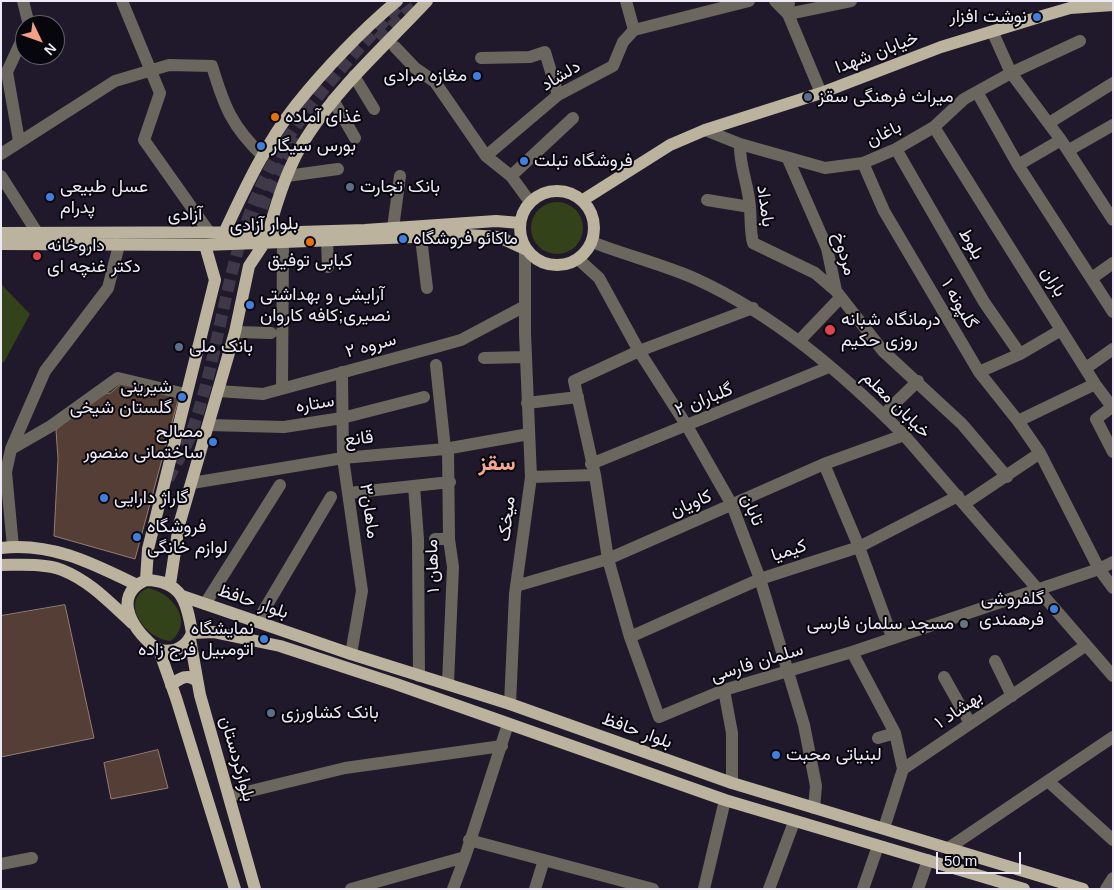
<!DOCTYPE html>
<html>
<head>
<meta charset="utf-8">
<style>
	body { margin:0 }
	#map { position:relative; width:1114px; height:890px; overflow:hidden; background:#20192b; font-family:Arial,sans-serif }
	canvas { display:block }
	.frame { position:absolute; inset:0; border:2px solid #ede9f6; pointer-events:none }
	.north { position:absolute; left:15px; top:15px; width:50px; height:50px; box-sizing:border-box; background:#08060d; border:1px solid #64616a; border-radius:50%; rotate:132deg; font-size:14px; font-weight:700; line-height:20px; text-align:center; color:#ede9f6 }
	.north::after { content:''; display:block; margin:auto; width:18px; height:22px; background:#f39f86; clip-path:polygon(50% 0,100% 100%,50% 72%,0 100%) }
	.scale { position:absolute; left:936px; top:852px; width:85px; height:22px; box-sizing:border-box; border:2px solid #ede9f6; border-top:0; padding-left:6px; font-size:15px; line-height:18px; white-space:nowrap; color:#ede9f6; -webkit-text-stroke:4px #08060d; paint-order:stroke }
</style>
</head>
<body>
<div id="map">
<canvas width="1114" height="890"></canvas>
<div class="frame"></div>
<div class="north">N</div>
<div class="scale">50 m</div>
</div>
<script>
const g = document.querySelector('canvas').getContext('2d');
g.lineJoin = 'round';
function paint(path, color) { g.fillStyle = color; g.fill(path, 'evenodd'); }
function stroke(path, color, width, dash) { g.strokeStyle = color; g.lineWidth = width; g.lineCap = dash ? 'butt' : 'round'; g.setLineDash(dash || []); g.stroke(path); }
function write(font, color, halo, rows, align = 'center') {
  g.font = font + ' Arial,Vazirmatn,sans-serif'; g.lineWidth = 4; g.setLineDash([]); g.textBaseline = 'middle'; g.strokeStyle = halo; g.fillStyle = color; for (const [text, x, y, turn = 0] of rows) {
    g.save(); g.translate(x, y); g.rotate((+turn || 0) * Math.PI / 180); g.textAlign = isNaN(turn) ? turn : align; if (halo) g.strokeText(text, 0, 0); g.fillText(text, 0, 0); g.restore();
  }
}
paint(new Path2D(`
	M531 228a26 26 0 1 1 52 0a26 26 0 1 1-52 0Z
	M1 284 30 314 4 362H1Z
	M148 588C172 593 195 621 171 641 146 640 118 601 148 588Z`), '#334219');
const building = new Path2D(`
	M125 381 180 393 135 559 54 536 58 459 56 430 95 395 110 393Z
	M65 605 94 738 1 757V616Z
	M158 750 168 788 111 799 104 763Z`);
paint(building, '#553e35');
stroke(building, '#967d73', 1);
stroke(new Path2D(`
	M378 39 405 14 421 2
	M250 242 265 199 297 138
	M168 479C175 466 183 452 189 439 218 363 223 280 253 205 284 126 343 66 399 5`), '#3f3849', 12, [12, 6]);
stroke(new Path2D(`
	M23 1 29 25
	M122 1 160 93 144 140 209 232
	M626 1 634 30
	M775 1 788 14 821 93
	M789 1 788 14 851 1
	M993 33 1011 73 1061 140 1113 220
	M395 47 415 68 435 82 486 156 511 176 530 202
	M481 58 530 57 545 52 558 95
	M354 76 374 109
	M977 92 1018 165 1113 312
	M333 100 355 138
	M1049 123 1113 83
	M934 127 1095 384 1112 407 1096 419 1113 452
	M705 130 740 144C739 166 749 186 750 208 751 220 750 230 753 243L815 273 836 291
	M19 141 7 72 25 33
	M740 144 825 168 863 163 896 149 934 127 964 99 1011 73 1080 41
	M896 149 984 302 1020 354
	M1069 150 1113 125
	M1 154 115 81 169 65 212 66C224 106 232 127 263 156
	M486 156 558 95 613 66 623 42 634 30 749 1
	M788 159 827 248 836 291 883 351 962 424 1007 477
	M863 163 884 211 979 372 1018 421 1040 453 1099 569 1113 588
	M1018 165 1061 140
	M1 176 38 234
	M287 176 338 169
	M511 176 573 118
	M707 200 750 207
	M393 228 400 176
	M421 238 427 288
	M327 241 328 267
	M592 242C625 255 665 265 696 279 775 315 842 373 904 435L1113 676
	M578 259 599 278 639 351 687 426 732 505 760 579 804 725 816 786 814 808
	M1092 278 1113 263
	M753 308 639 351 574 381 595 475 608 559 630 637 659 717 724 690 852 652 1099 569 1113 562
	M235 332 271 333
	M799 341 841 297
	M484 358 526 357
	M436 365 445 449
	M1086 368 1113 349
	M342 372 343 458 362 591 351 654
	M979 372 1020 354 1061 330
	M282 389 283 242
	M218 391 263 394 436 347 461 340 525 306
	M527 403 578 397
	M889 409 918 381
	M1018 421 1095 384
	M209 425 284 427 342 418 424 397
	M11 449 45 371 108 288 118 249 117 244
	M591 464 829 367
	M824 464 859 547 892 637
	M531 477 595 475
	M192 483 343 458 445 449 529 434
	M414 486 418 539 419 676
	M349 493 450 482
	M964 504 1040 453
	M435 539H449
	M13 547 6 472 11 449 51 426 118 378 185 394
	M516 586 608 559 824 464 904 435
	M205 604 280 485
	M257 622 331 497
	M630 637 760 579 859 547 958 496
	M852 652 895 733 903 769
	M995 661 1012 696
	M944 677 970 723
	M448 683 453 567 449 539 448 448
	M724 690 732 733V783
	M510 704 515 594 531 477 525 333V249
	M878 738 895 733
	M1049 782 1113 840
	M230 796 345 768 502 746
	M884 828 903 769 1085 646
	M469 840 653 889
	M950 847 1113 737
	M1 864 32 858
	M351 889 465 857
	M453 889 465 857 508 724
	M535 889 544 860
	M704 889 725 800
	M769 889 794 822
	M863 889 878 846
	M918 889 928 860
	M1106 889 1113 878`), '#6c675e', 12);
stroke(new Path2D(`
	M520 228a37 37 0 1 1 74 0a37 37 0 1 1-74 0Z
	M583 200 670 145 705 130 821 93 941 47 1046 15 1070 8 1113 5
	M269 230C278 198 289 163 308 135 341 84 386 45 427 1
	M225 231C245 188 266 143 296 105 324 70 362 30 397 1
	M1 233 299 232 365 230 496 221 520 223
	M1 244 205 245 466 235 499 237 525 249
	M1 548C51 542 92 563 135 584
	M1 565C20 565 45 563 62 570 90 581 110 603 132 623
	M146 580 148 549 215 280 205 245
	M146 580C182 581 187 602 192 633 186 648 174 653 159 650 135 634 109 596 146 580Z
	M170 584 179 525 235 332 249 266 265 242
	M182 596 351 654 510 704 732 783 1083 889
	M192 633 213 632 280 646 396 684 725 800 1024 889
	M190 639 200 695 255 889
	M159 650 176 698 235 889
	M171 685C180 678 188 673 197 681`), '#bcb39f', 12);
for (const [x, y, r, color] of [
	[1037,17,5,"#3f7fe0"],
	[477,76,5,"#3f7fe0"],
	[808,97,5,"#5c6f8a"],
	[275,117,5,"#e8710a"],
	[261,146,5,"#3f7fe0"],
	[524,161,5,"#3f7fe0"],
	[350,187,5,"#5c6f8a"],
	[50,197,5,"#3f7fe0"],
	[403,239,5,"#3f7fe0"],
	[310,242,5,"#e8710a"],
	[37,256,5,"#e0444e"],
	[250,305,5,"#3f7fe0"],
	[830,330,6,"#e0444e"],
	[179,347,5,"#5c6f8a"],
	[182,397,5,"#3f7fe0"],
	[213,442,5,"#3f7fe0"],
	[104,498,5,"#3f7fe0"],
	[137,537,5,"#3f7fe0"],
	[1054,609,5,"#3f7fe0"],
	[964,624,5,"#6b7280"],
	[264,639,5,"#3f7fe0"],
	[271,713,5,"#5c6f8a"],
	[776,755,5,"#3f7fe0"]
]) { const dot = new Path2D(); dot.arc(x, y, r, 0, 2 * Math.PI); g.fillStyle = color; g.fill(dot); stroke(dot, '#08060d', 2); }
write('18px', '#ede9f6', '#08060d', [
	["نوشت افزار",1027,17,"right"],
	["مغازه مرادی",467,76,"right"],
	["میراث فرهنگی سقز",818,97],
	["غذای آماده",285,117],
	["بورس سیگار",271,146],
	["فروشگاه تبلت",534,161],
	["عسل طبیعی",60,187],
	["پدرام",60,208],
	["بانک تجارت",360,187],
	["ماکائو فروشگاه",413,239],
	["داروخانه",47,246],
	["دکتر غنچه ای",47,267],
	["کبابی توفیق",310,261,"center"],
	["آرایشی و بهداشتی",260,295],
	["نصیری;کافه کاروان",260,316],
	["درمانگاه شبانه",841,320],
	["روزی حکیم",841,341],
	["بانک ملی",189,347],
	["شیرینی",172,387,"right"],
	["گلستان شیخی",172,408,"right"],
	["مصالح",203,432,"right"],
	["ساختمانی منصور",203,453,"right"],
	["گاراژ دارایی",114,498],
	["فروشگاه",147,527],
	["لوازم خانگی",147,548],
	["گلفروشی",1044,599,"right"],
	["فرهمندی",1044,620,"right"],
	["مسجد سلمان فارسی",954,624,"right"],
	["نمایشگاه",254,629,"right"],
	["اتومبیل فرج زاده",254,650,"right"],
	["بانک کشاورزی",281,713],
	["لبنیاتی محبت",786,755]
], 'left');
write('18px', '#ede9f6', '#08060d', [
	["خیابان شهدا",877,53,-21],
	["دلشاد",561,76,-31],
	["باغان",884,134,-26],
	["بامداد",765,206,82],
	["آزادی",185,215,-1],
	["بلوار آزادی",264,225,-2],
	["بلوط",971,244,60],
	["مردوخ",844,254,74],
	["باران",1053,282,58],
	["گلپونه ۱",959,304,60],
	["سروه ۲",371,346,-15],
	["گلباران ۲",704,400,-22],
	["ستاره",315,404,-9],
	["خیابان معلم",896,405,44],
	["قانع",359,439,-6],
	["کاویان",691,504,-23],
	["تابان",752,510,67],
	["ماهان۳",369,511,82],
	["میخک",507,519,-83],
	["کیمیا",789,551,-18],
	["ماهان ۱",433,566,-92],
	["بلوار حافظ",253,602,19],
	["سلمان فارسی",757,663,-17],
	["بهشاد ۱",959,710,-34],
	["بلوار حافظ",637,731,20],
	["بلوارکردستان",237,759,74]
]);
write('bold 22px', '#f6a790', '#08060d', [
	["سقز",497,464]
]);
</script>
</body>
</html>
